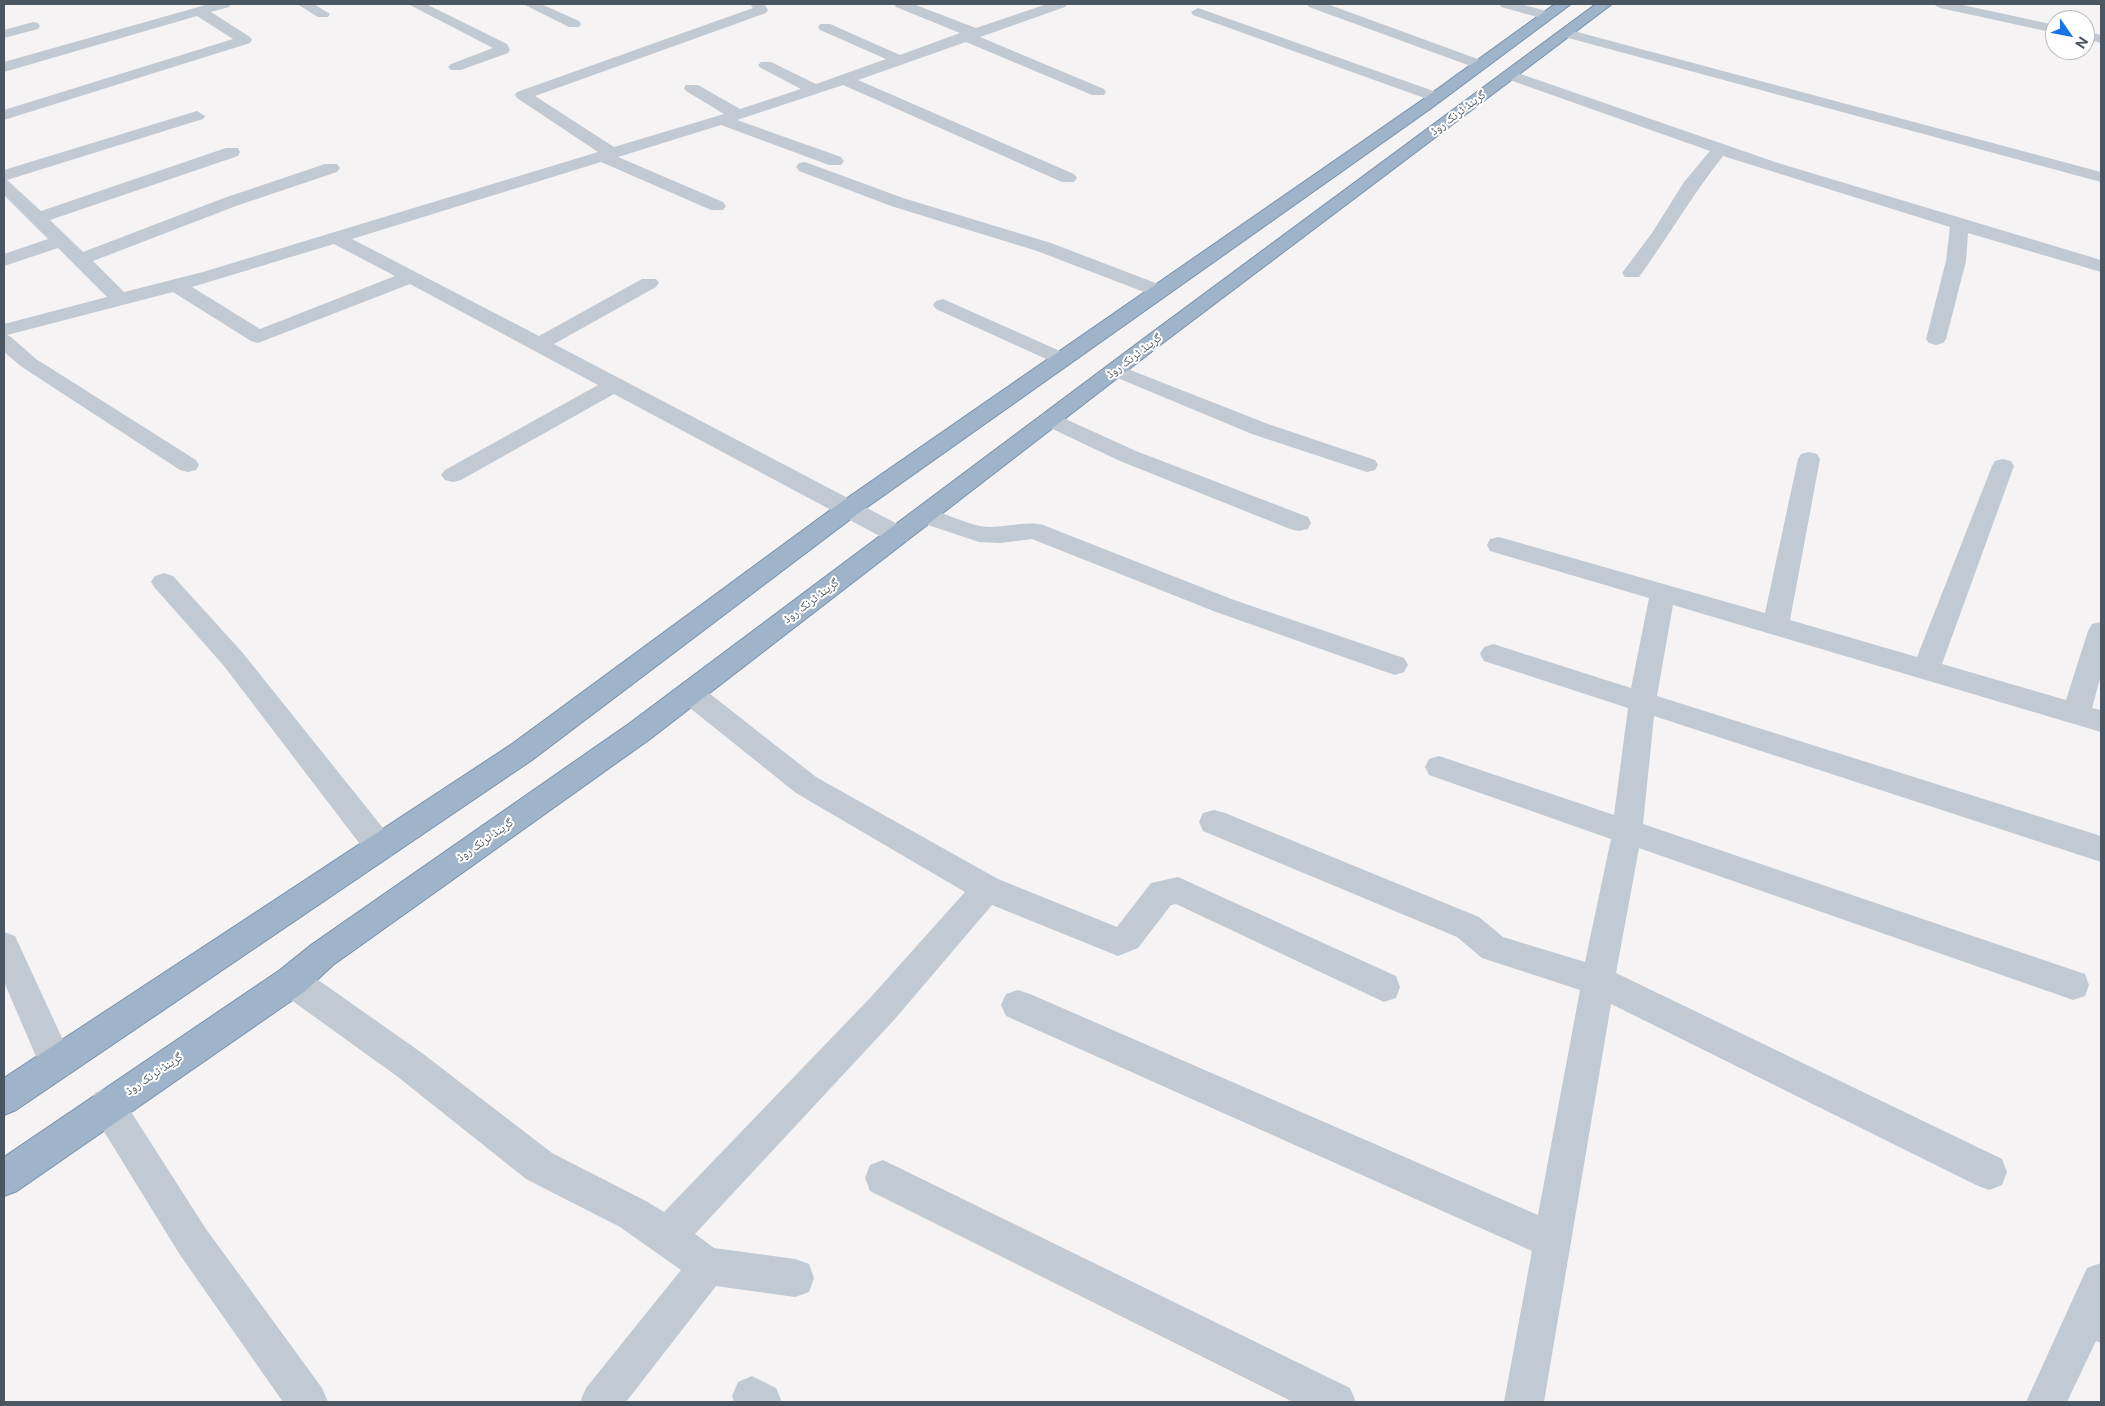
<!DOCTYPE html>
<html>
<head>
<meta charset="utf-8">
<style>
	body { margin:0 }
	#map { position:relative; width:2105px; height:1406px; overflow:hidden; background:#f5f3f3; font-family:"Public Sans",sans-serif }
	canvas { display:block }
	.frame { position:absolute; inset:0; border:5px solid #4a5661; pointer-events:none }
	.north { position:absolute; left:2045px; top:10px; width:50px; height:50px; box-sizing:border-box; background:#fff; border:1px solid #b7bbc0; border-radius:50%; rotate:123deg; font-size:14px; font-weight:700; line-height:20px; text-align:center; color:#4a5661 }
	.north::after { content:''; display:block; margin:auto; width:18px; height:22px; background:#1a73e8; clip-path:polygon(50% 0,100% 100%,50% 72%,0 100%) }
</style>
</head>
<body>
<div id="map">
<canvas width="2105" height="1406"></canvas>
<div class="frame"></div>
<div class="north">N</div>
</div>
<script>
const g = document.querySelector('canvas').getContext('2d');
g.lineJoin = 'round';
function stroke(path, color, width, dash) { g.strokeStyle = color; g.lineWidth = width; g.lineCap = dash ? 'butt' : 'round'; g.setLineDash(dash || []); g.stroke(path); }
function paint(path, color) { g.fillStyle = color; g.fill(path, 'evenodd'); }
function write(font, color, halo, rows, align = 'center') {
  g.font = font + ' "Public Sans","Noto Naskh Arabic",sans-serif'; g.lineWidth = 4; g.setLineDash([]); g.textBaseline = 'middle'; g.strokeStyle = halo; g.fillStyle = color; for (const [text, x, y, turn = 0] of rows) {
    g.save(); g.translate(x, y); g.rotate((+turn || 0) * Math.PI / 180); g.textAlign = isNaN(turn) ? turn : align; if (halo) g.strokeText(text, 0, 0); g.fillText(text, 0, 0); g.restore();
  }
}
const trunk = new Path2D(`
	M1555 4H1571L1430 109 856 515 532 760 16 1110 4 1115V1078L512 744 840 503 1418 103Z
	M1596 4H1612L1164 342 650 739 333 965 304 992 17 1191 4 1196V1157L280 970 311 945 630 723 1150 334Z`);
stroke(trunk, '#7690ad', 2);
paint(new Path2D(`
	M209 4H231L229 7 211 12 250 37 252 40 250 43 4 120V110L233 39 197 16 4 72V62Z
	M297 4H314L330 14 328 17H318Z
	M408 4H426L507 44 510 50 508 53 461 70H451L448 67 451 64 493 48Z
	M523 4H541L579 21 581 24 579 27H569Z
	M750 4H764L768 10 766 13 535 96 614 147 724 114 686 91 684 88 686 85H698L740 109 801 89 761 68 758 65 761 62H771L816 84 886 59 820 30 818 27 820 24H830L900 55 960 33 896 7 894 4H913L976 28 1047 4H1067L1065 7 980 37 1104 89 1106 92 1104 95H1092L966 42 858 80 1074 174 1077 178 1074 182H1062L843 85 737 120 841 157 844 161 841 165H829L721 125 618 157 723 202 726 206 723 210H711L601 162 352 239 539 336 642 279H656L659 283 656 287 554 344 907 529 910 535 907 541 898 543 889 541 614 394 461 480 453 482 445 480 441 475 445 470 598 385 410 284 258 343 251 341 173 292 7 335 11 337 36 359 196 460 199 465 196 470 188 472 180 470 22 367 4 352V324L107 297 58 248 4 266V254L48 239 4 195V170L197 111 205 116 203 119 7 180 41 211 226 148H238L240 152 238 156 50 220 83 252 224 198 325 164H337L340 168 337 172 236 206 93 261 124 292 203 272 598 152 517 98 515 95 517 92 753 8ZM334 244 395 276 260 329 192 287Z
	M1307 4H1327L1486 62 1489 65 1481 70 1476 68 1309 7Z
	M1499 4H1521L1553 13 1555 16 1548 20 1501 7Z
	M1933 4H1958L2055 25V33L1940 8Z
	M1198 8 1442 94 1444 97 1442 100H1430L1193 15 1191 12Z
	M33 22 38 23 40 26 38 29 4 38V30Z
	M1566 29 2101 172V182L1561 36 1559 33 1561 30Z
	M2085 31 2101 35V43L2085 39Z
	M1509 70 1778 163 2101 260V272L1968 233 1966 261 1946 339 1943 343 1936 345 1929 343 1926 339 1946 261 1950 227 1723 156C1693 194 1668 237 1639 277H1625L1622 273 1652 233 1684 182 1710 151 1504 78 1501 75 1504 72Z
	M805 162 903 198 1051 243 1166 287 1169 291 1166 295H1152L1037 251 891 206 799 171 796 167 799 163Z
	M943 299 1069 355 1072 359 1069 363 1062 365 1055 363 936 309 933 305 936 301Z
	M1115 364 1268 424 1375 460 1378 465 1375 470 1367 472 1252 434 1108 374 1104 370 1108 366Z
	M1050 412 1136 451 1308 517 1311 523 1308 529 1299 531 1290 529 1120 461 1042 424 1039 419 1042 414Z
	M1809 452 1817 454 1820 459 1790 620 1917 657 1992 466 1995 461 2003 459 2011 461 2014 466 1942 664 2066 700 2088 631 2092 624 2101 622V675L2092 708 2101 710V732L1673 605 1657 696 2101 836V862L1654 716 1643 824 2073 970 2085 974 2089 985 2085 996 2073 1000 1639 848 1616 973 2002 1159 2007 1172 2002 1185 1989 1190 1976 1185 1611 1004 1544 1402H1504L1532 1251 1006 1016 1001 1005 1006 994 1018 990 1030 994 1538 1215 1580 990 1482 958 1457 937 1203 831 1199 822 1203 813 1214 810 1225 813 1479 917 1503 937 1585 962 1611 839 1429 775 1425 767 1429 759 1439 756 1614 815 1628 708 1484 661 1480 654 1484 647 1493 644 1631 688 1649 598 1490 551 1487 545 1490 539 1499 537 1765 613 1798 459 1801 454Z
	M924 507C943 512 961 522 980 526 1001 530 1022 520 1043 525L1234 600 1404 658 1408 665 1404 672 1395 675 1386 672 1216 612 1032 539 1000 543 979 542 916 521 912 515 916 509Z
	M164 573 173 576 242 652 391 838 395 847 391 856 380 860 369 856 224 666 155 588 151 582 155 576Z
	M690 683 700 686 816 777 998 879 1117 927 1151 883 1178 877 1396 976 1400 987 1396 998 1384 1002 1176 904 1171 905 1138 948 1118 956 992 905 894 1020 695 1234 714 1248 795 1259 809 1264 814 1278 809 1292 795 1297 716 1286 626 1402H580L586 1388 681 1270 620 1227 526 1179 398 1077 280 992 276 981 280 970 292 966 304 970 422 1053 552 1153 646 1201 664 1212 870 998 965 892 796 793 680 700 676 693 680 686Z
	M4 932 15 936 68 1051 73 1063 68 1075 56 1079 44 1075 4 982Z
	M107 1088 119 1093 206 1229 322 1388 328 1402H283L180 1255 95 1117 89 1105 95 1093Z
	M883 1160 1350 1388 1356 1402H1293L870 1191 865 1178 870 1165Z
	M2101 1263V1343L2096 1341 2067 1402H2026L2087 1268Z
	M752 1376 776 1388 782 1402H734L732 1396 738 1382Z`), '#c1cad2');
paint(trunk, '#9fb4c9');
write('12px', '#4a5661', '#fff', [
	["گرینڈ ٹرنک روڈ",1458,113,-37],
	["گرینڈ ٹرنک روڈ",1134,356,-37],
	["گرینڈ ٹرنک روڈ",811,601,-37],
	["گرینڈ ٹرنک روڈ",485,840,-35],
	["گرینڈ ٹرنک روڈ",154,1074,-34]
]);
</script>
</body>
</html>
